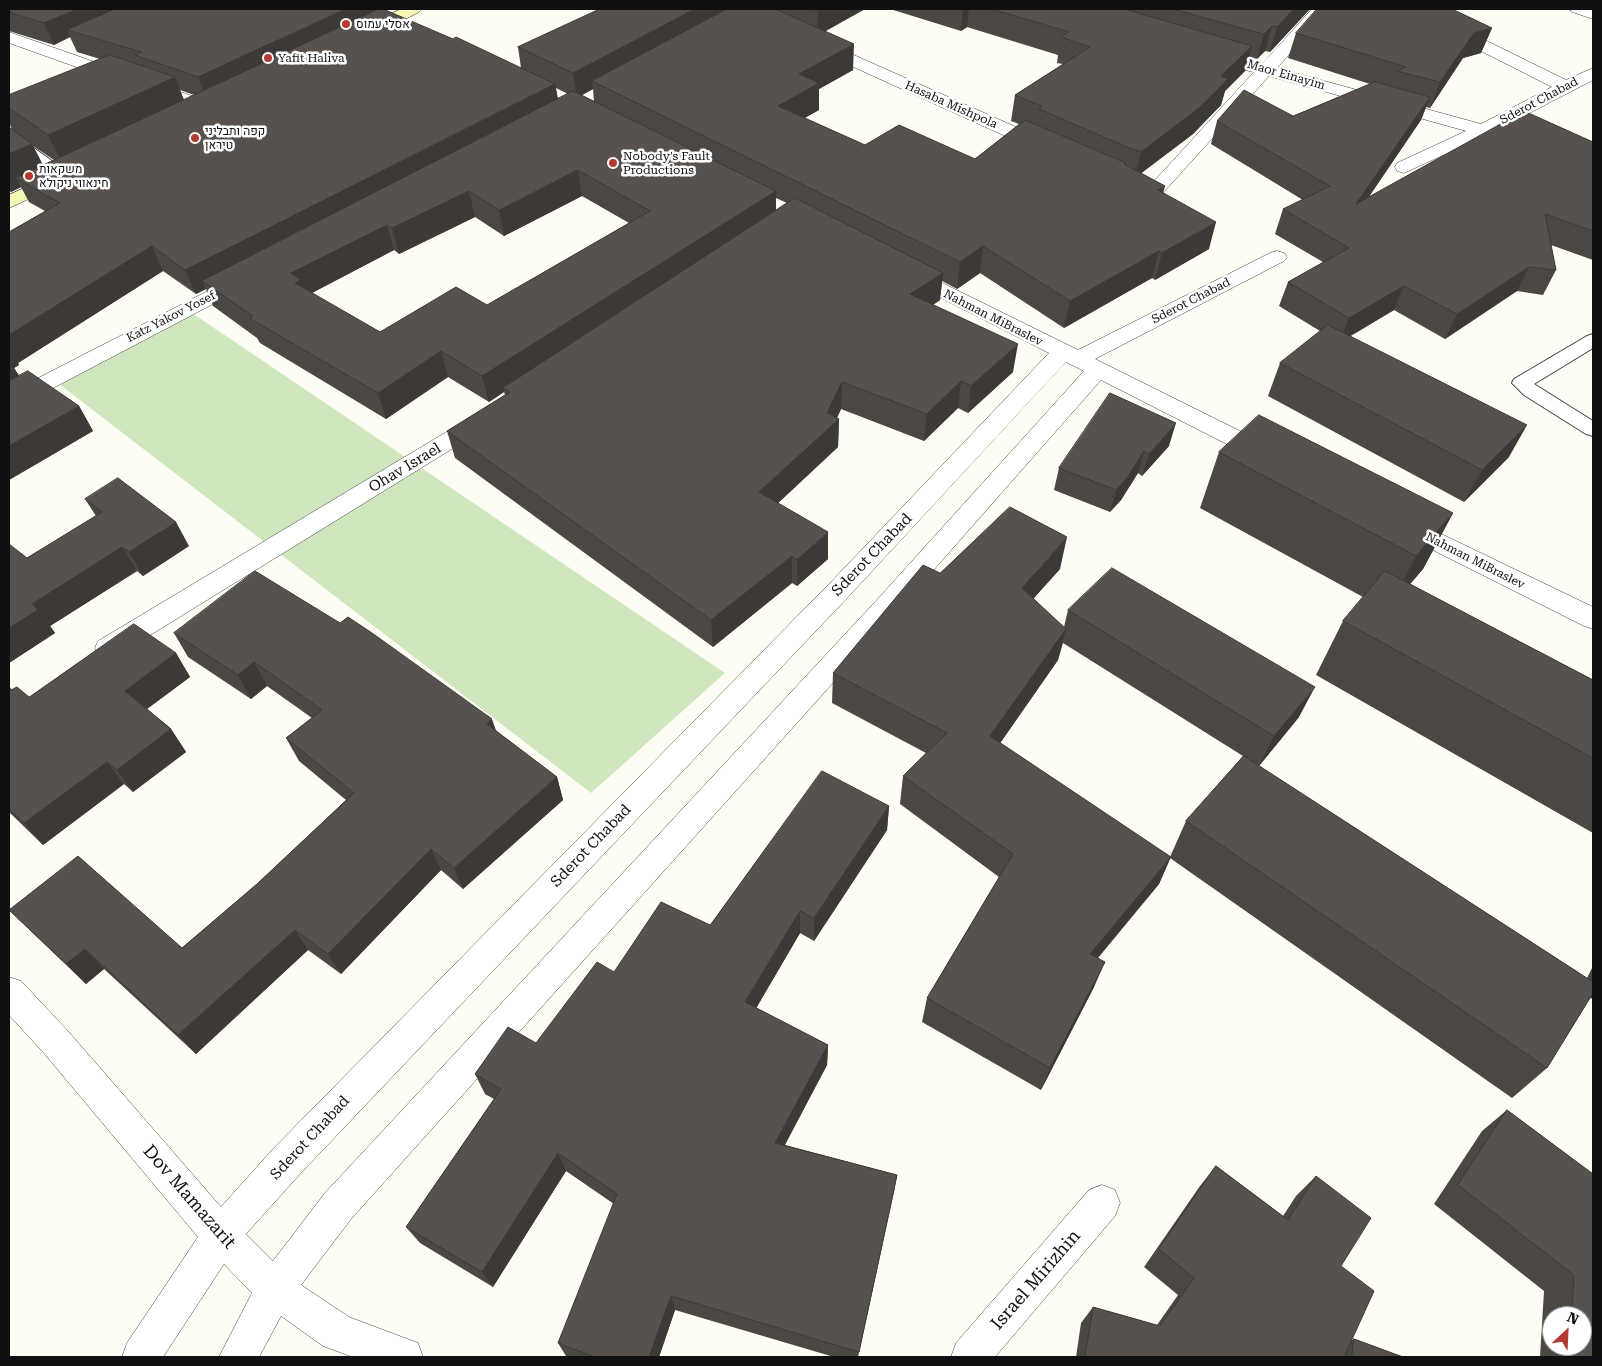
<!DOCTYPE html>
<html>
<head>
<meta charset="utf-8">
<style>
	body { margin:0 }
	#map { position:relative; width:1602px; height:1366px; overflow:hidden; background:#fefdf4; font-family:"Roboto Serif",serif }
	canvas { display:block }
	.frame { position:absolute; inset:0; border:10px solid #101010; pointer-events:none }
	.north { position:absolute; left:1542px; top:1306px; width:50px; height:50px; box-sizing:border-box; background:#fff; border:1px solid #9f9f9f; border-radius:50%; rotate:25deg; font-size:14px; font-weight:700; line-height:20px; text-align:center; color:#101010 }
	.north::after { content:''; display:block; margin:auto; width:18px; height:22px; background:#b33b34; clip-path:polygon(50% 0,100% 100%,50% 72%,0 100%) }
</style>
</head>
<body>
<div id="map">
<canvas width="1602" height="1366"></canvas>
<div class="frame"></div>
<div class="north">N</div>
</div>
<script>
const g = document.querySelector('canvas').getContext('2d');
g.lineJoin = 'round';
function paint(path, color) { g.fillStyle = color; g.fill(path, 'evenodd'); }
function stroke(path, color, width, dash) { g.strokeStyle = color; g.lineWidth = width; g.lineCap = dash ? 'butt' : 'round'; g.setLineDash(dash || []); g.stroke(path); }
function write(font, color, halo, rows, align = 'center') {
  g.font = font + ' "Roboto Serif",Heebo,serif'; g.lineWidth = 5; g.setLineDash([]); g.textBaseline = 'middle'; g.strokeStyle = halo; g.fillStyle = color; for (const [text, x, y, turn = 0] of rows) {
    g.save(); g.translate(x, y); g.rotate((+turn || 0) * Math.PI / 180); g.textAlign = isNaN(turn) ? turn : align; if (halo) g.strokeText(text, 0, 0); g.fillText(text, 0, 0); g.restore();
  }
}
paint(new Path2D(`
	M192 313 725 673 591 793 59 384Z`), '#cfe6bf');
const lane = new Path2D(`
	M9 132 14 134 69 173 71 176 69 179H57L9 144Z
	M1593 334V348L1534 384 1593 421V436L1586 434 1524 395 1512 383 1514 379 1587 336Z`);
const street = new Path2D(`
	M1312 9H1329L1277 68 1481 124 1552 87 1404 12 1402 9H1422L1566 80 1593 68V80L1489 134 1404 173 1397 171 1395 167 1397 163 1466 131 1269 76 1160 196 1153 198 1121 187 1118 183 1121 179 1128 177 1150 184 1157 178 1254 72 1245 70 1242 66 1245 62 1251 61 1262 64Z
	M1570 9H1593V19L1572 12Z
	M9 32 212 103 215 107 212 111 206 112 200 111 9 43Z
	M820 40 1052 143 1054 147 1052 151 1045 153 1038 151 814 49 812 45 814 41Z
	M1277 251 1284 253 1287 257 1284 261 1095 359 1276 449 1280 455 1276 461 1268 463 1260 461 1101 380 893 616 351 1219 301 1285 349 1317 418 1343 423 1357H353L323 1346 281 1316 259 1357H219L252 1293 224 1264 163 1357H122L127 1343 198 1237 43 1052 9 1015V977L21 981 67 1030 221 1207 273 1149 831 582 1049 353 900 277 897 273 900 269 907 267 914 269 1078 350 1270 253ZM1066 362 1084 371 875 602 325 1193 273 1261 246 1234 299 1175 849 596Z
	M242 275 249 277 252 281 249 285 17 407 9 409V393L235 277Z
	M481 413 489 416 493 421 489 426 118 655 108 658 98 655 95 648 98 641 473 416Z
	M1404 516 1593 607V629L1584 626 1395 531 1392 525 1395 519Z
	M1102 1185 1115 1190 1120 1203 1115 1216 995 1357H951L956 1343 1089 1190Z`);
const secondary = new Path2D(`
	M401 9H421L419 12 373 36H361L359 32 361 28Z
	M59 172 66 174 69 178 66 182 9 208V195Z`);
stroke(lane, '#434343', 2);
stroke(street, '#434343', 1);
stroke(secondary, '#323232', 1);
paint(lane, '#fff');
paint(street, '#fff');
paint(secondary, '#f7f7b5');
paint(new Path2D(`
	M9 9 521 68 518 47 600 9H865L825 31 853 70 819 89V110L804 118 865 145 975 159 1019 124 1011 121 1015 95 1063 64 1057 63 1058 55 967 27 961 31 890 9H1310L1270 52 1265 51 1257 59 1249 57 1245 71 1225 91 1221 105 1193 134 1141 173 1163 192 1209 249 1155 280 1152 278 1064 328 980 273 957 289 942 281 940 300 933 305 1013 372 968 413 958 408 924 441 841 409 837 418 839 419 838 447 778 503 828 559 797 586 792 583 713 647 455 458 447 431 505 395 504 392 489 402 448 377 386 419 260 343 257 338 213 306 206 289 196 294 163 271 18 363 19 365 14 368 19 376 79 406 93 431 9 480V232L45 211 29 202 21 187 11 192 9 190V127L12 129 9 123V95L100 59 77 52 70 37 54 45 9 31ZM556 88 568 94 558 99ZM593 89 594 102 582 95ZM180 90 194 95 184 100ZM33 146 54 160 43 165ZM582 196 629 223 487 305 380 332 312 293 394 250 399 254 475 217 504 236ZM776 198 787 203 776 210Z
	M1492 28 1481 53 1463 58 1430 108 1426 107 1421 120 1368 198 1593 142V260L1551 245 1556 270 1543 295 1517 291 1445 339 1394 310 1350 336 1509 457 1464 502 1268 396 1280 363 1320 331 1279 306 1288 282 1323 262 1275 234 1283 209 1303 200 1211 144 1217 121 1293 116 1370 84 1288 58 1296 33Z
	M1169 446 1142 476 1138 473 1121 500 1110 512 1054 490 1059 468Z
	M1219 452 1453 513 1423 569 1410 584 1593 680V833L1316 675 1343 621 1363 597 1200 508Z
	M85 499 189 546 143 576 137 571 50 626 55 633 9 663 27 558 96 516Z
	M1060 569 1033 599 1064 627 1068 610 1299 717 1259 766 1587 978 1593 966V999L1590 998 1547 1068 1512 1098 1170 858 1159 884 1098 958 1094 987 1041 1090 922 1022 927 998 999 877 900 804 903 776 926 753 832 703 833 673 940 573ZM1063 643 1243 756 1186 821 1170 857 1000 743 1058 660Z
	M174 633 496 731 557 777 563 800 463 889 441 870 341 974 308 950 196 1054 104 969 86 984 9 910 182 948 257 884 346 800 299 761 286 738 312 718 267 686 251 699 188 657Z
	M176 653 190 677 147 709 171 729 186 752 133 792 124 784 43 845 9 812V686L12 690 29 697Z
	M889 806 887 830 814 941 800 933 756 1008 828 1045 827 1065 785 1145 897 1175 858 1357H834L675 1310 659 1357H571L566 1356 558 1343 614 1204 566 1171 493 1287 420 1243 406 1227 494 1099 485 1094 475 1074 536 1043 710 925Z
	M1507 1110 1593 1174V1357H1540L1544 1291 1434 1204 1482 1131ZM1552 1316H1582V1346H1552Z
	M1216 1166 1283 1216 1296 1196 1316 1176 1341 1266 1351 1341 1354 1339 1403 1357H1076L1081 1323 1093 1307 1157 1325 1178 1295 1144 1267 1200 1186Z`), '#4b4742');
paint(new Path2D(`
	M77 9H137L67 30 70 37 54 45 44 23Z
	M345 9H379L207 99 198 77Z
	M695 9H743L592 81 593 89 577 98 573 73Z
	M822 9H865L817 36 818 11Z
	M963 9H969L967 27 961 31Z
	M1294 9H1310L1270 52 1277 27Z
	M1272 26 1265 51 1257 59 1264 34Z
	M1492 28 1481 53 1463 58 1430 108 1440 82 1474 33Z
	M854 44 853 70 819 89V110L778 133V106L799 74Z
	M1252 46 1245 71 1225 91 1221 105 1193 134 1135 178 1141 152Z
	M175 77 187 108 64 167 48 135Z
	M555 84 559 107 202 281 206 289 196 294 185 270Z
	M1430 97 1421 120 1347 229 1356 204Z
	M32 144 48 175 16 178 21 187 11 192 9 187V154Z
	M578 170 582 196 504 236 499 210Z
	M1165 186 1158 213V190Z
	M469 191 475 217 399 254 392 228Z
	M776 191V216L503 388 504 392 489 402 482 376Z
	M1216 222 1209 249 1155 280 1162 253Z
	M387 225 394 250 306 296 304 309 291 273Z
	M152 246 163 271 18 363 19 365 14 368 24 383 9 392V335Z
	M983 246 980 273 957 289 960 262Z
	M1159 251 1152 278 1064 328 1070 301Z
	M1529 267 1517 291 1445 339 1457 314Z
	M943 273 940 300 907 322 910 294Z
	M1404 286 1394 310 1339 343 1349 318Z
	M1018 344 1013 372 968 413 971 386Z
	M441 351 448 377 386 419 378 393Z
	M961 381 958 408 924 441 927 414Z
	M842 382 841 409 834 424 839 419 838 447 760 520 759 492 827 413Z
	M79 406 93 431 9 480V446Z
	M1176 423 1169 446 1142 476 1149 454Z
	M1527 425 1509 457 1464 502 1482 470Z
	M1144 451 1138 473 1121 500 1110 512 1116 490Z
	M1453 513 1423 569 1387 611 1416 556Z
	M176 522 189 546 143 576 129 552Z
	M828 532V559L797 586V560Z
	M1067 537 1060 569 1016 618 1022 588Z
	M122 547 137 571 50 626 55 633 9 663V628L32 604Z
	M792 556V583L713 647 711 620Z
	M1066 629 1058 660 985 765 990 736Z
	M176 653 190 677 140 714 125 691Z
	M254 662 267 686 251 699 238 675Z
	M1315 687 1299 717 1259 766 1274 736Z
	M492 719 500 742 487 724Z
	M171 729 186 752 133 792 117 770Z
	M107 762 124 784 43 845 24 823Z
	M557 777 563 800 463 889 454 868Z
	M889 806 887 830 814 941V918Z
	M431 849 441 870 341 974 328 954Z
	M1171 857 1159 884 1080 979 1090 954Z
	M800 911V933L747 1024 745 1002Z
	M295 930 308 950 196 1054 178 1035Z
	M85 949 104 969 86 984 66 964Z
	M1105 962 1094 987 1041 1090 1050 1068Z
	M828 1045 827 1065 776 1161 775 1143Z
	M558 1153 566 1171 493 1287 482 1272Z
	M897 1175 894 1192 858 1357 859 1352Z
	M671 1296 675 1310 659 1357H649Z`), '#3d3936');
const building = new Path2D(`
	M9 9H77L44 23 9 12Z
	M115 9H345L198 77 135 55 142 52 67 30Z
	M379 9H383L453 39 456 37 555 84 185 270 152 246 9 335V232L60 203 16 178Z
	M600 9H695L573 73 518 47Z
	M727 9H775L854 44 799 74 819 83 778 106 865 145 899 125 975 159 1025 120 1126 163 1124 164 1165 186 1158 190 1216 222 1162 253 1159 251 1070 301 983 246 960 262 592 81Z
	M812 9H822L818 11Z
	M992 9H1124L1252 46 1221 76 1228 79 1199 108 1141 152 1127 147 1039 109 1042 106 1015 95 1090 47 1061 37 1068 32Z
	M1173 9H1294L1277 27 1272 26 1264 34Z
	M1317 9H1452L1492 28 1474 33 1440 82 1397 71 1406 67 1296 33Z
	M110 55 175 77 48 135 9 108V95Z
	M1375 82 1430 97 1356 204 1524 111 1593 142V231L1545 214 1556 270 1529 267 1457 314 1404 286 1349 318 1288 282 1349 248 1283 209 1330 186 1217 121 1244 90 1293 116Z
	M573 91 776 191 482 376 441 351 378 393 249 318 253 316 202 281ZM578 170 650 211 487 305 456 287 380 332 295 283 301 280 291 273 387 225 392 228 469 191 499 210Z
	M9 127 32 144 9 154Z
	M795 198 943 273 910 294 1018 344 971 386 961 381 927 414 842 382 827 413 839 419 759 492 828 532 797 560 792 556 711 620 447 431 510 392 503 388Z
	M1328 325 1527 425 1482 470 1280 363Z
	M28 371 79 406 9 446V381Z
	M1110 393 1176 423 1149 454 1144 451 1127 478 1116 490 1059 468Z
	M1259 415 1453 513 1416 556 1219 452Z
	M118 478 176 522 129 552 122 547 32 604 38 610 9 628V544L27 558 102 512 85 499Z
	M1010 507 1067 537 1022 588 1066 629 990 736 1171 857 1090 954 1105 962 1050 1068 927 998 1013 854 903 776 947 733 833 673 923 565 940 573Z
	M1112 568 1315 687 1274 736 1068 610Z
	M255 571 340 623 348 617 372 633 492 719 487 724 557 777 454 868 431 849 328 954 295 930 178 1035 85 949 66 964 9 910 78 856 182 948 257 884 354 793 286 738 322 710 254 662 238 675 174 633Z
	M1385 571 1593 680V758L1343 621Z
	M134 624 176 653 125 691 171 729 117 770 107 762 24 823 9 809V691L17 687 29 697Z
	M1244 756 1593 982V993L1547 1068 1186 821Z
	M822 771 889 806 814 918 800 911 745 1002 828 1045 775 1143 897 1175 859 1352 671 1296 649 1357H595L558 1343 617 1194 558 1153 482 1272 406 1227 501 1089 475 1074 508 1027 536 1043 597 962 614 972 661 902 710 925Z
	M1507 1110 1593 1174V1357H1570L1571 1346H1582V1316H1572L1574 1275 1458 1185Z
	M1216 1166 1288 1220 1316 1176 1371 1218 1341 1266 1374 1291 1344 1357H1085L1093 1307 1160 1326 1194 1278 1159 1249Z
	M1354 1339 1403 1357H1352Z`);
paint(building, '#57524d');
stroke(building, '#3d3936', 1);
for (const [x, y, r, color] of [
	[346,24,5,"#b33b34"],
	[268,58,5,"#b33b34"],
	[195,138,5,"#b33b34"],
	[613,163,5,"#b33b34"],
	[29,176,5,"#b33b34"]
]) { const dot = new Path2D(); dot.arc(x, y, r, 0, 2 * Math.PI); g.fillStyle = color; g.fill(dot); stroke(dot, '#fff', 2); }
write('12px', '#101010', '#fff', [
	["אסלי עמוס",356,24],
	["Yafit Haliva",278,58],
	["קפה ותבליני",205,131],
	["טיראן",205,145],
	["Nobody's Fault",623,156],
	["Productions",623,170],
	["משקאות",39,169],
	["חינאווי ניקולא",39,183]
], 'left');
write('12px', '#101010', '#fff', [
	["Maor Einayim",1286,75,16],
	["Sderot Chabad",1539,101,-28],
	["Hasaba Mishpola",951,105,24],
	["Sderot Chabad",1191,301,-27],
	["Katz Yakov Yosef",171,317,-27],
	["Nahman MiBraslev",993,318,27],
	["Nahman MiBraslev",1475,561,27]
]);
write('15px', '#101010', '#fff', [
	["Ohav Israel",405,468,-31],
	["Sderot Chabad",872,555,-46],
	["Sderot Chabad",591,846,-46],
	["Sderot Chabad",310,1138,-47]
]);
write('18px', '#101010', '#fff', [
	["Dov Mamazarit",189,1197,49],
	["Israel Mirizhin",1036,1280,-49]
]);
</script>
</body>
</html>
